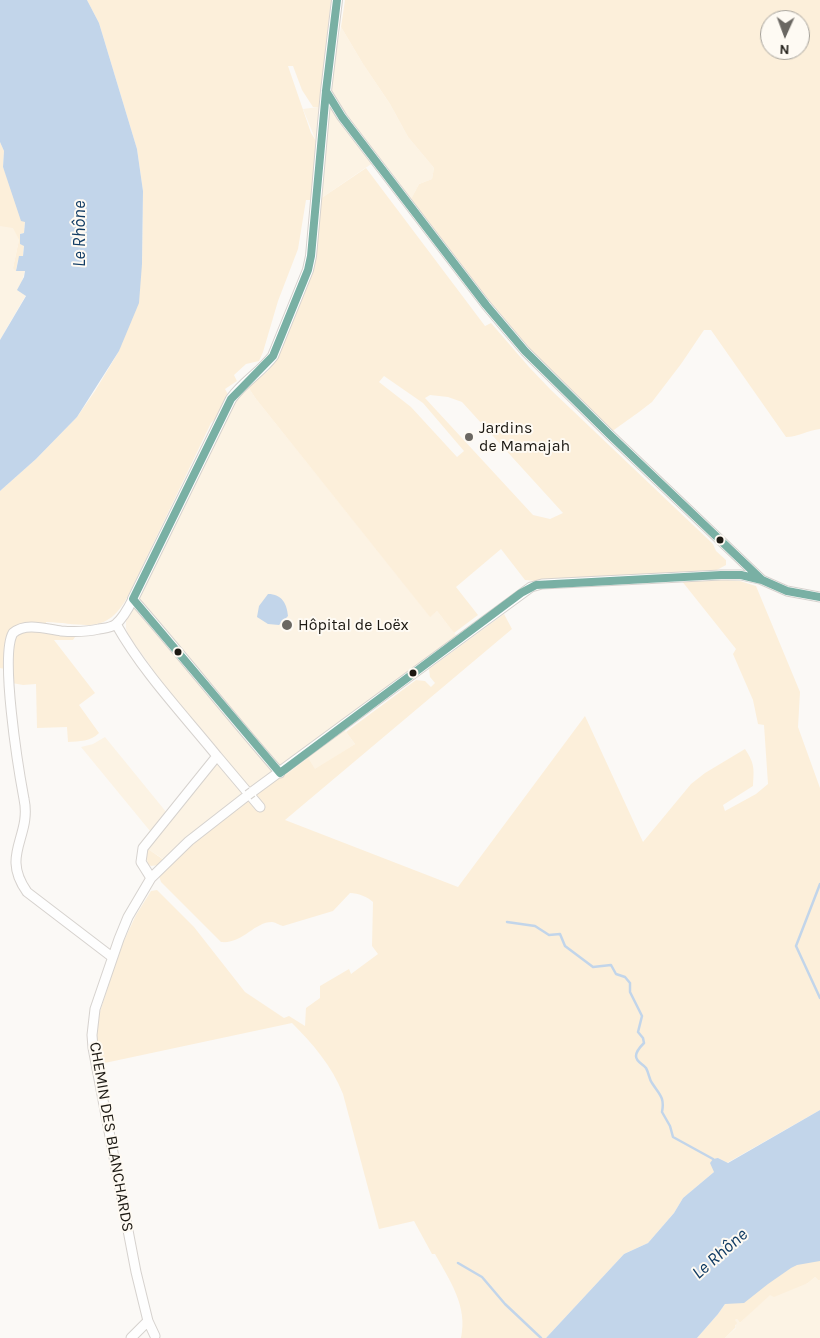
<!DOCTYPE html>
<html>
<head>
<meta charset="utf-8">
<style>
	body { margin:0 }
	#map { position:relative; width:820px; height:1338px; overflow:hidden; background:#fbf9f6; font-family:Karla,sans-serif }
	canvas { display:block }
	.north { position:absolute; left:760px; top:10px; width:50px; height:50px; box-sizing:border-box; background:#fefaf3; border:1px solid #a4a099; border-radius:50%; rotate:182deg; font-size:14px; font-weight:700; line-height:20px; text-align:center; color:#1c1913 }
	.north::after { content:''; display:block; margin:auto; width:18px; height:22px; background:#6a6762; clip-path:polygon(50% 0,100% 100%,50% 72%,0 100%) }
</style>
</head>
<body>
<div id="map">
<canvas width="820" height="1338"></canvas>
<div class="north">N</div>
</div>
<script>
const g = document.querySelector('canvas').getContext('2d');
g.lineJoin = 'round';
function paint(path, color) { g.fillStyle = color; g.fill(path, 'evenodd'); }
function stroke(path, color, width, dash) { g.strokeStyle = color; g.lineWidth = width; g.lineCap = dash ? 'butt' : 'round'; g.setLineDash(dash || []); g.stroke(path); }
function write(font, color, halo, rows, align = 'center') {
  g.font = font + ' Karla,sans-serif'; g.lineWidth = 4; g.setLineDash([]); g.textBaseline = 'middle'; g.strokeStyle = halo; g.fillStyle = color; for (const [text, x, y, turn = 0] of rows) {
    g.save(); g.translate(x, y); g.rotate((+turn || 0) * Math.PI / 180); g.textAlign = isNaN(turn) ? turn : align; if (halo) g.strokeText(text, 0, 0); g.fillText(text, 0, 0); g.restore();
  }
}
paint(new Path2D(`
	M341 27 363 64 390 104 408 137 434 168 432 179 419 184 411 199 380 158 320 199 315 151 316 141 303 109 325 106Z
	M0 195 19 240 13 268 25 271 22 281 26 295 0 340Z
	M248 387 256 399 430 616 437 611 459 639 342 727 355 744 315 770 307 758 284 776 272 782 171 864 140 844 150 831 81 747 93 744 105 737 167 813 214 752 148 672 152 668 128 635 126 628V621L235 398Z
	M815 1277 818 1280H820V1338H725L736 1328 735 1320 737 1319 740 1323 770 1294 808 1283Z`), '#fcf3e4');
paint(new Path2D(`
	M87 0H331L319 107H313L302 90 293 66H288L311 133 316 141 315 151 316 155 312 200H306L298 249 278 301 263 352 259 361 246 364 234 375 237 381 225 389 229 396 219 415 211 423 129 594C107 637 85 623 46 622L47 632 75 637 73 640H54L95 693 79 705 99 733C90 742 80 741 68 742L67 727 37 728 36 684 23 685 12 683 5 669 0 668V491L36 459 77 417 95 391 119 351 142 264 143 191 137 149 99 23Z
	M345 0H820V429C808 430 798 437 786 437L711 330H704L681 364 652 402 639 412 611 432 527 348 493 308 411 199 419 184 432 179 434 168 408 137 390 104 363 64 341 27ZM770 20H800V50H770Z
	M0 142 4 151 3 167 25 221 24 233 20 234V244L24 245 23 256 18 260 16 271 13 268 19 240 13 228 0 226Z
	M366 168 485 326 491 323 529 367 551 390 713 544 716 551 726 560V565L715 571 536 581 525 580 501 549 456 587 478 615 454 633 437 611 430 617 256 399 248 387 268 371 279 355 308 285 314 262 320 199ZM384 376 423 403 464 451 457 457 411 407 379 382ZM430 395 448 397 462 402 563 513 550 519 533 515 425 398Z
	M714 579 740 581 756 586 800 692 798 727 820 788V1110L727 1163 718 1158 714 1172 683 1198 674 1213 648 1243 624 1254 546 1338H461C468 1306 450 1281 435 1254H432L414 1221 379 1229 343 1094C332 1066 313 1044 292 1023L100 1064 96 1039 97 1021 120 949 136 915 151 891 157 890 194 927 245 992 284 1018 289 1016 305 1026 306 1008 320 998V986L349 969 351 974 378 954 372 946 373 902C368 897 358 893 350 893L333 911 283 926C279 925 275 922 272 922 254 922 243 944 221 942L161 882 159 876 193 843 272 782 284 776 308 758 315 769 355 744 346 732 416 680 425 681 431 687 435 683 430 677 429 669 504 614 512 629 285 820 458 887 585 716 643 842 691 784 705 773 745 749C755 764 754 769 753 786L723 805 725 811 756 794 768 784 764 725 758 724 753 700 733 654 736 649 681 580Z
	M148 849 164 860 159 865 151 866 148 864 146 855Z
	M820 1253V1280H818L815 1277 808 1283 774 1297 770 1295 740 1323 737 1319 735 1320 737 1323 735 1326 736 1327 725 1338H697L718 1314 725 1304 766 1279Z`), '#fcefda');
paint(new Path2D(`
	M0 0H87L99 23 137 149 143 191 142 264 139 303 119 351 77 417 36 459 0 491V340L26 296 17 290 24 277 25 271H16L19 256H23L24 246 20 244V234L24 233 25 222 21 221 3 167 4 151 0 142Z
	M268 594C282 594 287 604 288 616L279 625 268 624 257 617 259 606Z
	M820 1110V1261L797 1265 791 1268 768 1284 744 1303 725 1304 718 1314 697 1338H546L624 1254 648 1243 674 1213 683 1198 714 1172 710 1163 713 1159 718 1158 728 1163Z`), '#c2d5ea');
stroke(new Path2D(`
	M820 884 796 946 820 998
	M507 922 535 926 549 935 560 934 565 946 593 967 611 965 616 974 625 977 630 983V992L642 1016 638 1032 643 1038 644 1043C641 1046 636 1052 636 1056 636 1062 643 1064 646 1068 649 1073 649 1079 652 1083 659 1094 665 1097 662 1112L670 1126 673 1137 713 1159
	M458 1263 482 1277 505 1304 541 1338`), '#c2d5ea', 2.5);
const minor = new Path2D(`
	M326 91 342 117 486 305 525 351 610 435 762 580 787 591 820 597
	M116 624C143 672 182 713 217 756L143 848 141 862 151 878
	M217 756 260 807
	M252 792 531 587 542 584 721 575H741L759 579
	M112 957 27 892C0 854 32 837 24 799 18 767 0 655 13 633 26 622 46 629 61 631 74 632 86 632 99 629 105 628 111 628 116 624 124 617 129 607 133 599 183 656 230 716 280 773
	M155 1336 148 1321 136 1272 93 1048 92 1035 95 1009 119 939 128 917 151 878 189 841 248 795
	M131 1338 148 1321`);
const tertiary = new Path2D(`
	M133 599 231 399C243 382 261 372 273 356L308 270 311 256 326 91 337 0`);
stroke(minor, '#d6d2ce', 11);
stroke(tertiary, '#d6d2ce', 12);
stroke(minor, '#fefefe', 9);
stroke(tertiary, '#fefefe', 10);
const minorBridge = new Path2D(`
	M248 795 252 792`);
stroke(minorBridge, '#d6d2ce', 11, []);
stroke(minorBridge, '#fefefe', 9);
stroke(new Path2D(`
	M337 0 326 91 311 256 308 270 273 356 231 399 133 599 280 773 521 593 536 585 721 575H741L762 580
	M326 91 342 117 486 305 525 351 610 435 762 580 787 591 820 597`), '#79b0a4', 8);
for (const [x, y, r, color] of [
	[469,437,5,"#6a6762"],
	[720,540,4.5,"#1c1913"],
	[287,625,6,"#6a6762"],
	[178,652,4.5,"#1c1913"],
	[413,673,4.5,"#1c1913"]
]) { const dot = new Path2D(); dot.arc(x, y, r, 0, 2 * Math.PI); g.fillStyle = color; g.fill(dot); stroke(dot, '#fefaf3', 2); }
write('16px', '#1c1913', '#fefaf3', [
	["Jardins",479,428],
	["de Mamajah",479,446],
	["Hôpital de Loëx",298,625]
], 'left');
write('16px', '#1c1913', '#fefaf3', [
	["CHEMIN DES BLANCHARDS",111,1137,80]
]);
write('italic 18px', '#113c64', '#fefaf3', [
	["Le Rhône",80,234,-90],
	["Le Rhône",720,1254,-41]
]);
</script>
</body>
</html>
